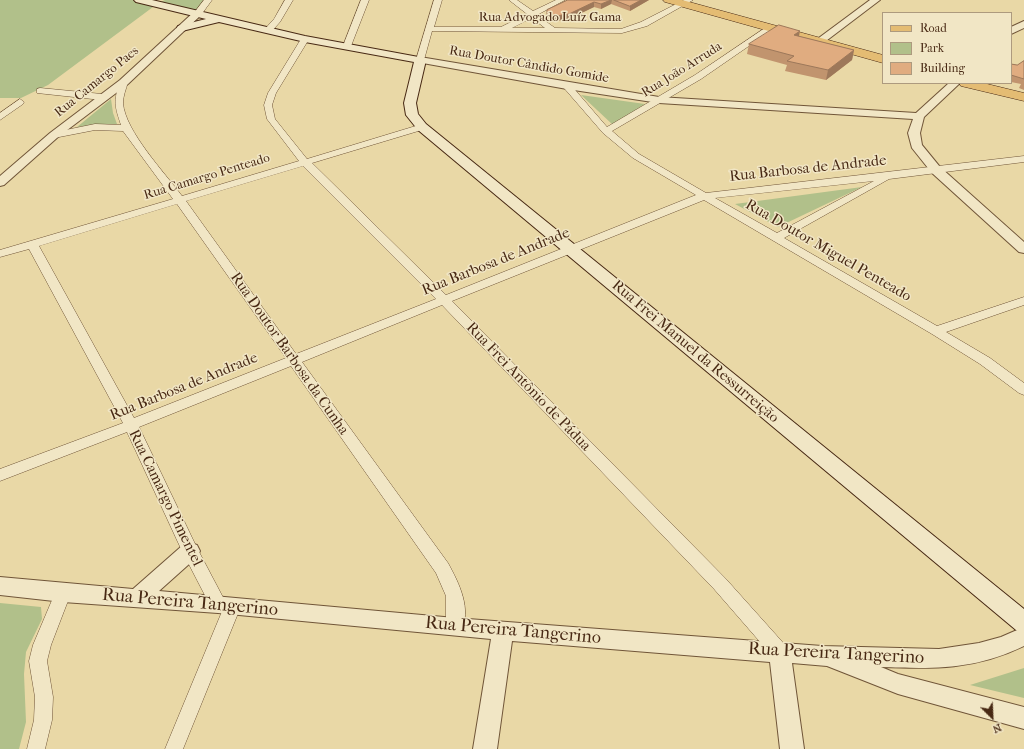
<!DOCTYPE html>
<html>
<head>
<meta charset="utf-8">
<style>
	body { margin:0 }
	#map { position:relative; width:1024px; height:749px; overflow:hidden; background:#e9d8a6; font-family:"IM FELL French Canon",serif }
	canvas { display:block }
	.legend { position:absolute; left:882px; top:12px; width:130px; height:72px; box-sizing:border-box; background:#f1e6c5; border:1px solid #ad9a7e; margin:0; padding:5px 7px; list-style:none; font-size:12px; color:#482914 }
	.legend li { display:flex; align-items:center; gap:8px; height:20px }
	.legend b { width:20px; border:1px solid #ad9a7e }
	.north { position:absolute; left:972px; top:697px; width:40px; height:40px; -webkit-text-stroke:3px #f1e6c5; paint-order:stroke; rotate:156deg; font-size:11px; font-weight:700; line-height:16px; text-align:center; color:#482914 }
	.north::after { content:''; display:block; margin:auto; width:14px; height:18px; background:#482914; clip-path:polygon(50% 0,100% 100%,50% 72%,0 100%) }
</style>
</head>
<body>
<div id="map">
<canvas width="1024" height="749"></canvas>
<ul class="legend">
<li><b style="height:5px;background:#e4bc73"></b>Road</li>
<li><b style="height:11px;background:#b1c08a"></b>Park</li>
<li><b style="height:11px;background:#e0ac80"></b>Building</li>
</ul>
<div class="north">N</div>
</div>
<script>
const g = document.querySelector('canvas').getContext('2d');
g.lineJoin = 'round';
function paint(path, color) { g.fillStyle = color; g.fill(path, 'evenodd'); }
function stroke(path, color, width, dash) { g.strokeStyle = color; g.lineWidth = width; g.lineCap = dash ? 'butt' : 'round'; g.setLineDash(dash || []); g.stroke(path); }
function write(font, color, halo, rows, align = 'center') {
  g.font = font + ' "IM FELL French Canon",serif'; g.lineWidth = 3; g.setLineDash([]); g.textBaseline = 'middle'; g.strokeStyle = halo; g.fillStyle = color; for (const [text, x, y, turn = 0] of rows) {
    g.save(); g.translate(x, y); g.rotate((+turn || 0) * Math.PI / 180); g.textAlign = isNaN(turn) ? turn : align; if (halo) g.strokeText(text, 0, 0); g.fillText(text, 0, 0); g.restore();
  }
}
paint(new Path2D(`
	M0 0H139L148 2 153 7 48 85 21 98H0Z
	M165 0H204L195 12 160 2Z
	M581 95 645 104 613 125Z
	M111 99 113 113 117 124 77 127Z
	M862 187 778 227 735 204Z
	M0 603 41 607 42 619 26 652 24 674 26 722 19 749H0Z
	M1024 668V698L970 685Z`), '#b1c08a');
const minor = new Path2D(`
	M204 0H212L201 15H195L194 13Z
	M285 0H293L280 22 271 32H265L264 30 274 19Z
	M361 0H369L351 46 344 48 343 46Z
	M434 0H442L434 27H501L527 14 509 0H517L533 11 556 0H565L537 15 555 28 621 29 641 22 684 0H693L647 26 622 33 432 31 424 60 417 62 416 60ZM532 18 545 28H512Z
	M768 26 775 28 701 79 612 131 639 154 706 193 1024 156V162L889 179 784 238 937 326 1024 297V305L946 332 990 358 1024 383V395L1019 393 980 364 932 334 704 200 452 301 726 579 786 646 789 652 786 658 780 660 774 658 714 589 442 305 302 362 448 563C459 583 472 609 461 632L455 635 449 632 446 627V596L436 573 291 366 139 427 197 548 226 603 227 601 233 599 239 601 241 606 183 749H165L223 609 218 611 212 609 182 551 127 432 0 481V469L123 423 29 249 0 257V250L173 199 123 131 95 130 54 138 49 135 51 133 95 124 121 125C115 107 113 101 120 82L124 79 128 82C126 89 123 96 123 103 125 131 165 173 182 196L299 161 267 119 264 105 268 93 301 39 308 37 309 39 276 93 272 105 275 119 307 159 419 125H425V129L312 163 446 295 696 195 633 158 603 133 564 88V84H570L607 127 695 75ZM303 166 436 299 296 354 186 201ZM874 181 777 233 715 198ZM177 204 286 358 134 418 39 246Z
	M40 88 102 94 106 97 102 100 37 93V89Z
	M20 99 24 102 23 104 0 120V113Z
	M63 586 69 588 71 593 51 645 47 661 53 697 52 720 45 749H27L34 720 35 697 29 661 33 645 55 593 57 588Z`);
const tertiary = new Path2D(`
	M870 0H880L822 44H816V40Z
	M198 10 201 11V15L128 84 58 137 4 185 0 186V176L50 133 120 80 195 11Z
	M1024 21V28L1011 34V27Z
	M420 57 659 97 916 113 949 83H960L924 117 920 133 922 145 940 167 1024 242V253L1019 252 932 173 912 148 908 133 913 119 659 103 567 89 417 62 415 60Z
	M190 543 197 545 200 551 197 557 159 591 455 618 822 646 939 649 979 643 1001 637 1024 627V646C975 670 934 669 881 667L898 674 1024 707V729L898 694 827 666 792 663 804 749H780L770 662 512 641 497 749H473L491 639 218 613 63 602 0 595V577L133 589 183 545Z`);
const secondary = new Path2D(`
	M134 0H152L305 36 424 58 426 60 416 103 418 114 426 124 1024 609V633L1016 630 418 130 406 115 404 103 414 62 305 42 219 22 182 31 177 28 178 26 206 19 136 2Z`);
const primary = new Path2D(`
	M663 0H682L883 55V63L665 2Z
	M959 83H983L1024 93V101L961 86Z`);
stroke(minor, '#705538', 1);
stroke(tertiary, '#705538', 2);
stroke(secondary, '#482914', 2);
stroke(primary, '#482914', 1);
paint(minor, '#f1e6c5');
paint(tertiary, '#f1e6c5');
paint(secondary, '#f1e6c5');
paint(primary, '#e4bc73');
paint(new Path2D(`
	M568 0H649L630 11 611 4 601 9 594 7 569 19 550 22 547 20V10Z
	M799 36 854 50 852 60 826 80 785 71 787 65 747 54 749 44Z
	M1024 61V90L1019 88 1021 84 1011 82V64L1017 65Z`), '#c1946e');
paint(new Path2D(`
	M611 0H612L611 4 601 9V4Z
	M641 0H649L630 11V6Z
	M594 2V7L569 19 550 22V17Z
	M800 31 798 41 794 35Z
	M854 50 852 60 826 80 828 70Z`), '#9d785a');
const building = new Path2D(`
	M568 0H611L601 4 594 2 569 14 550 17 547 15V10Z
	M614 0H641L630 6Z
	M779 25 800 31 794 35 854 50 828 70 787 61 794 56 749 44Z
	M1024 61V79L1011 75V64L1017 65Z`);
paint(building, '#e0ac80');
stroke(building, '#9d785a', 1);
write('13px', '#482914', '#f1e6c5', [
	["Rua Advogado Luíz Gama",550,18],
	["Rua Doutor Cândido Gomide",529,65,10],
	["Rua João Arruda",682,70,-32],
	["Rua Camargo Paes",97,82,-39],
	["Rua Camargo Penteado",207,177,-17]
]);
write('15px', '#482914', '#f1e6c5', [
	["Rua Barbosa de Andrade",808,169,-6],
	["Rua Doutor Miguel Penteado",828,251,30],
	["Rua Barbosa de Andrade",496,262,-22],
	["Rua Frei Manuel da Ressurreição",695,352,40],
	["Rua Doutor Barbosa da Cunha",289,354,55],
	["Rua Barbosa de Andrade",184,387,-22],
	["Rua Frei Antônio de Pádua",528,387,46],
	["Rua Camargo Pimentel",165,498,64]
]);
write('18px', '#482914', '#f1e6c5', [
	["Rua Pereira Tangerino",190,603,5],
	["Rua Pereira Tangerino",513,631,5],
	["Rua Pereira Tangerino",836,654,3]
]);
</script>
</body>
</html>
